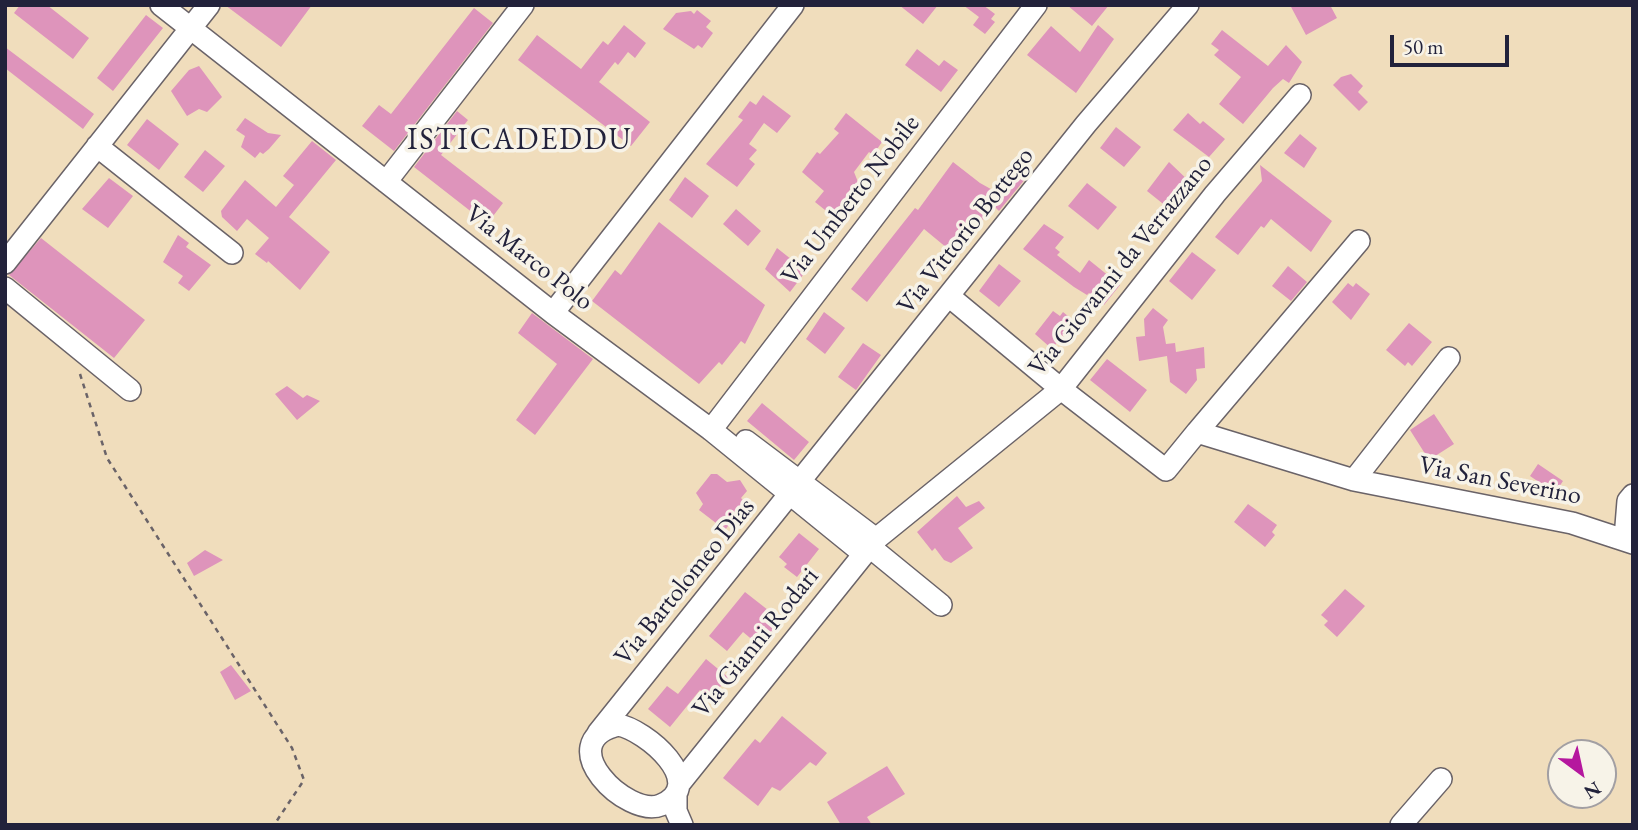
<!DOCTYPE html>
<html>
<head>
<meta charset="utf-8">
<style>
	body { margin:0 }
	#map { position:relative; width:1638px; height:830px; overflow:hidden; background:#f0ddbc; font-family:"EB Garamond",serif }
	canvas { display:block }
	.frame { position:absolute; inset:0; border:7px solid #22223b; pointer-events:none }
	.north { position:absolute; left:1547px; top:739px; width:70px; height:70px; box-sizing:border-box; background:#f7f3e8; border:2px solid #a29fa3; border-radius:50%; rotate:147deg; font-size:19px; font-weight:700; line-height:28px; text-align:center; color:#22223b }
	.north::after { content:''; display:block; margin:auto; width:24px; height:32px; background:#b5179e; clip-path:polygon(50% 0,100% 100%,50% 72%,0 100%) }
	.scale { position:absolute; left:1390px; top:35px; width:119px; height:32px; box-sizing:border-box; border:4px solid #22223b; border-top:0; padding-left:9px; font-size:21px; line-height:24px; white-space:nowrap; color:#22223b; -webkit-text-stroke:5px #f7f3e8; paint-order:stroke }
</style>
</head>
<body>
<div id="map">
<canvas width="1638" height="830"></canvas>
<div class="frame"></div>
<div class="north">N</div>
<div class="scale">50 m</div>
</div>
<script>
const g = document.querySelector('canvas').getContext('2d');
g.lineJoin = 'round';
function paint(path, color) { g.fillStyle = color; g.fill(path, 'evenodd'); }
function stroke(path, color, width, dash) { g.strokeStyle = color; g.lineWidth = width; g.lineCap = dash ? 'butt' : 'round'; g.setLineDash(dash || []); g.stroke(path); }
function write(font, color, halo, rows, align = 'center') {
  g.font = font + ' "EB Garamond",serif'; g.lineWidth = 7; g.setLineDash([]); g.textBaseline = 'middle'; g.strokeStyle = halo; g.fillStyle = color; for (const [text, x, y, turn = 0] of rows) {
    g.save(); g.translate(x, y); g.rotate((+turn || 0) * Math.PI / 180); g.textAlign = isNaN(turn) ? turn : align; if (halo) g.strokeText(text, 0, 0); g.fillText(text, 0, 0); g.restore();
  }
}
paint(new Path2D(`
	M20 5H47L89 38 73 59 14 13Z
	M225 5H312L281 47Z
	M899 5H938L923 24Z
	M963 5H983L995 14 991 19 995 22 985 34 973 25 979 17Z
	M1067 5H1109L1092 26Z
	M1290 5H1330L1337 18 1306 35Z
	M474 8 493 23 394 151 362 126 379 105 391 114Z
	M697 10 711 21 706 27 713 33 702 48 698 45 694 49 663 29 676 13 691 11 694 14Z
	M146 15 163 28 113 91 97 78Z
	M624 25 646 43 635 58 628 52 618 65 615 62 599 82 650 122 631 146 518 60 537 35 581 69 603 41 608 45Z
	M1098 25 1114 39 1076 93 1027 55 1051 26 1080 52Z
	M1222 30 1268 66 1286 45 1302 62 1289 83 1283 79 1273 88 1243 124 1219 104 1241 77 1214 55 1219 50 1211 44Z
	M5 47 94 114 83 129 5 68Z
	M917 49 939 66 944 60 958 70 941 92 905 65Z
	M199 66 222 97 207 112 199 109 187 116 171 91 189 70Z
	M1351 74 1363 86 1358 92 1368 102 1359 111 1333 85 1341 77Z
	M763 95 791 116 777 133 764 123 749 144 757 150 749 159 755 164 737 187 706 164 743 120 738 117 750 101 756 105Z
	M457 111 468 120 441 155 503 203 487 224 414 167Z
	M846 113 882 142 873 155 869 152 854 172 858 182 835 212 832 210 830 214 815 202 824 191 802 172 817 152 820 154 839 133 834 129Z
	M1188 113 1200 124 1203 121 1225 139 1209 157 1173 130Z
	M245 118 268 133 281 135 269 149 263 154 260 152 255 158 241 147 245 136 236 130Z
	M147 119 179 144 159 170 127 145Z
	M1116 127 1141 147 1124 167 1100 148Z
	M1300 134 1317 148 1304 168 1284 153Z
	M312 141 336 160 289 217 330 252 300 290 268 261 267 263 255 254 269 238 247 219 237 231 222 217 221 211 245 180 276 207 294 185 283 176Z
	M205 150 225 166 203 192 184 177Z
	M953 162 980 183 998 193 1015 170 1026 178 999 211 996 208 974 228 967 223 947 248 924 229 867 302 851 289 915 208 918 210Z
	M1169 162 1192 184 1172 211 1147 191Z
	M1260 165 1332 221 1311 252 1271 219 1264 228 1261 226 1238 255 1215 237 1262 181Z
	M685 177 709 196 692 218 669 200Z
	M109 178 133 196 108 228 82 209Z
	M1087 183 1117 207 1098 230 1068 206Z
	M736 209 761 231 748 246 723 224Z
	M659 222 765 305 745 344 741 341 722 365 719 362 699 384 592 301 615 270 621 275Z
	M1044 224 1064 237 1055 248 1060 252 1057 255 1080 273 1089 260 1120 285 1104 305 1089 293 1087 295 1074 287 1023 249Z
	M178 235 189 243 186 247 211 265 189 291 178 283 183 276 163 262Z
	M41 238 145 320 114 358 9 275Z
	M777 248 806 271 790 292 765 269Z
	M1192 252 1216 270 1192 300 1169 281Z
	M999 264 1021 281 999 307 979 291Z
	M1288 266 1307 282 1291 301 1272 286Z
	M1348 283 1353 287 1356 283 1370 294 1351 320 1332 302Z
	M1153 308 1168 320 1163 327 1166 344 1175 343 1176 352 1204 347 1205 368 1196 369 1197 380 1186 394 1170 382 1167 356 1139 361 1136 337 1145 336 1144 319Z
	M1053 311 1060 316 1063 312 1074 321 1052 349 1035 334Z
	M824 312 845 328 825 354 806 339Z
	M532 313 593 359 535 435 516 420 557 364 518 333Z
	M1409 323 1432 342 1412 366 1408 362 1405 366 1386 350Z
	M863 343 881 355 856 390 838 377Z
	M1107 359 1147 390 1130 412 1090 380Z
	M287 386 303 398 307 395 320 401 297 420 275 394Z
	M762 403 809 442 794 460 747 421Z
	M1434 414 1454 444 1429 460 1410 430Z
	M1538 464 1563 481 1555 493 1530 476Z
	M711 474H717L727 482 740 480 747 491 741 498 746 503 725 530 699 510 703 504 696 493Z
	M957 496 966 507 979 501 985 508 958 528 973 548 951 563 944 560 935 548 932 551 917 532Z
	M1248 504 1277 525 1272 532 1275 535 1265 547 1234 522Z
	M799 533 819 549 797 577 784 567 787 564 779 557Z
	M205 550 223 560 194 576 187 563Z
	M1345 589 1365 606 1337 637 1324 625 1328 621 1321 615Z
	M745 592 782 621 761 647 743 632 727 651 709 636Z
	M706 659 729 678 709 698 700 690 670 727 648 709 667 686 678 694Z
	M231 665 251 691 235 700 220 672Z
	M782 716 827 753 816 766 810 762 780 791 772 787 758 806 723 778 755 739 760 743Z
	M887 766 905 794 867 817 872 825H841L827 802Z`), '#de94bb');
const minor = new Path2D(`
	M161 5 553 313 710 429 864 554
	M97 146 232 253
	M386 182 523 5
	M5 263 209 5
	M5 288 130 390
	M950 297 1061 389 1166 470 1197 432 1354 480 1572 523 1633 543
	M553 313 793 5
	M711 430 1036 5
	M1197 432 1359 241
	M746 441 876 539
	M1354 480 1449 358
	M1625 538 1628 501 1633 495
	M870 547 941 605
	M618 725C645 729 710 784 661 805 628 819 549 743 618 725Z
	M598 733 1086 124 1188 5
	M680 783 876 539 1061 389 1215 194 1300 95
	M676 793V811L682 825
	M1401 825 1441 779`);
stroke(minor, '#6a6368', 24);
stroke(new Path2D(`
	M80 374 107 458 292 748 304 780 274 825`), '#6a6368', 2.5, [5, 5]);
stroke(minor, '#fff', 21);
write('26px', '#22223b', '#f7f3e8', [
	["Via Umberto Nobile",851,200,-52],
	["Via Vittorio Bottego",966,231,-52],
	["Via Marco Polo",529,258,38],
	["Via Giovanni da Verrazzano",1121,266,-51],
	["Via San Severino",1500,481,11],
	["Via Bartolomeo Dias",685,582,-51],
	["Via Gianni Rodari",756,643,-51]
]);
g.letterSpacing = '2px';
write('30px', '#22223b', '#f7f3e8', [
	["ISTICADEDDU",520,141]
]);
g.letterSpacing = '0px';
</script>
</body>
</html>
